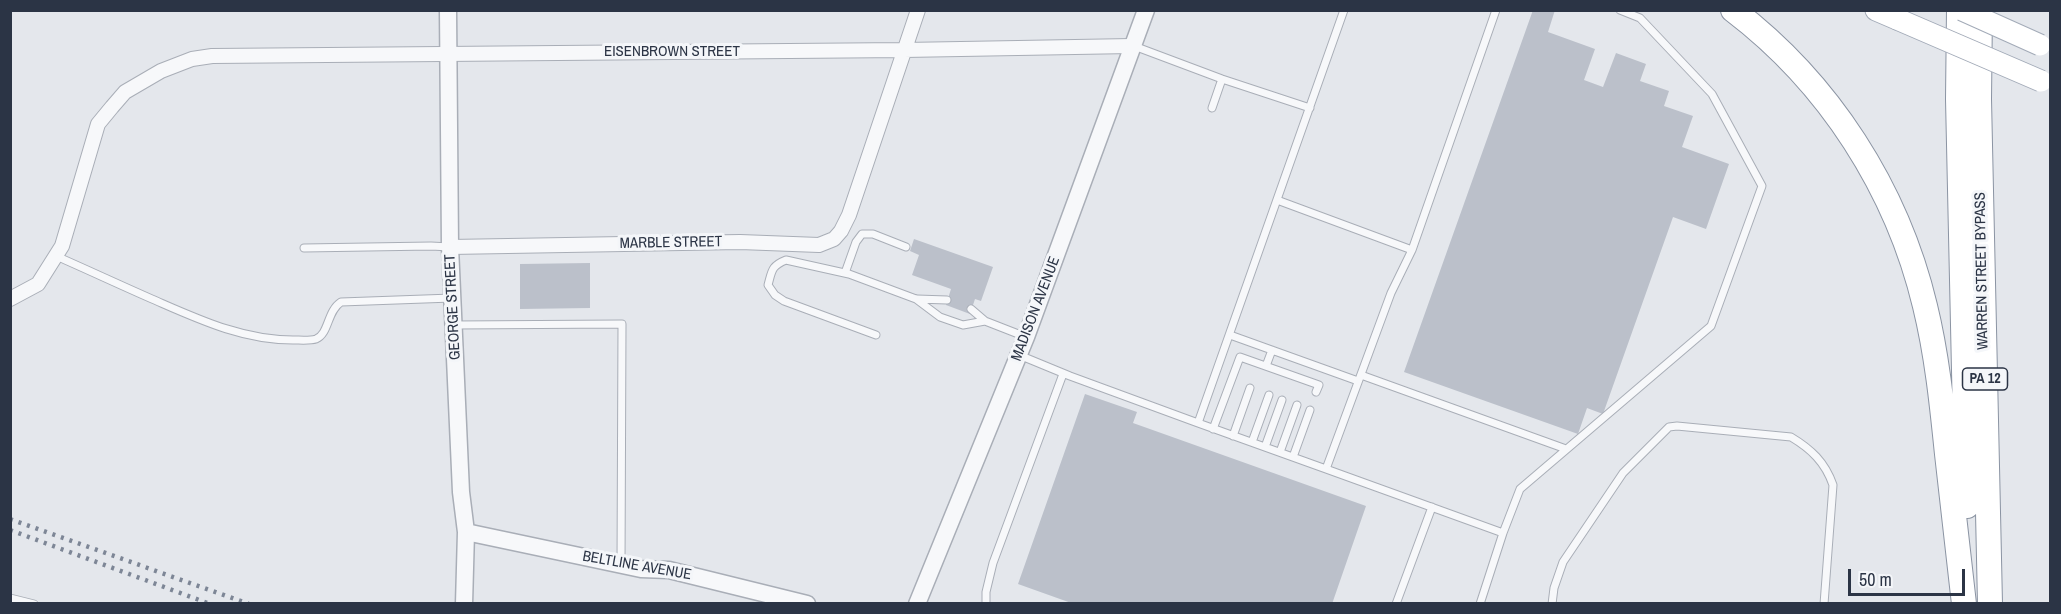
<!DOCTYPE html>
<html>
<head>
<meta charset="utf-8">
<style>
	body { margin:0 }
	#map { position:relative; width:2061px; height:614px; overflow:hidden; background:#e4e7ec; font-family:"Archivo Narrow",sans-serif }
	canvas { display:block }
	.frame { position:absolute; inset:0; border:12px solid #2b3445; pointer-events:none }
	.scale { position:absolute; left:1848px; top:569px; width:117px; height:27px; box-sizing:border-box; border:3px solid #2b3445; border-top:0; padding-left:8px; font-size:18px; line-height:21px; white-space:nowrap; color:#2b3445; -webkit-text-stroke:4px #f4f6f9; paint-order:stroke }
</style>
</head>
<body>
<div id="map">
<canvas width="2061" height="614"></canvas>
<div class="frame"></div>
<div class="scale">50 m</div>
</div>
<script>
const g = document.querySelector('canvas').getContext('2d');
g.lineJoin = 'round';
function paint(path, color) { g.fillStyle = color; g.fill(path, 'evenodd'); }
function stroke(path, color, width, dash) { g.strokeStyle = color; g.lineWidth = width; g.lineCap = dash ? 'butt' : 'round'; g.setLineDash(dash || []); g.stroke(path); }
function write(font, color, halo, rows, align = 'center') {
  g.font = font + ' "Archivo Narrow",sans-serif'; g.lineWidth = 6; g.setLineDash([]); g.textBaseline = 'middle'; g.strokeStyle = halo; g.fillStyle = color; for (const [text, x, y, turn = 0] of rows) {
    g.save(); g.translate(x, y); g.rotate((+turn || 0) * Math.PI / 180); g.textAlign = isNaN(turn) ? turn : align; if (halo) g.strokeText(text, 0, 0); g.fillText(text, 0, 0); g.restore();
  }
}
paint(new Path2D(`
	M1533 10H1555L1548 32 1595 49 1584 80 1603 87 1616 53 1646 64 1640 81 1669 91 1664 106 1693 116 1682 147 1729 164 1706 229 1673 217 1603 414 1587 408 1578 434 1404 372Z
	M914 239 993 267 981 301 975 299 970 314 946 305 951 289 912 275 919 255 910 251Z
	M590 263V308L520 309V264Z
	M1085 394 1137 412 1133 423 1366 506 1332 604H1074L1018 584Z`), '#bbc0ca');
const service = new Path2D(`
	M1134 46 1222 79 1310 108
	M1212 108 1222 79
	M1277 200 1412 250
	M304 248 431 246 450 247
	M56 256C88 270 120 285 152 299 198 319 242 340 293 340 300 340 310 341 316 339 329 334 327 311 341 302L452 298
	M845 273 856 242 862 234H873L906 247
	M917 299 947 300
	M971 309 985 321 1026 337
	M454 325 622 324 621 565
	M876 335 784 301 775 295 768 285C772 271 771 266 786 260L849 274 916 299 940 317 963 325 985 321
	M1230 335 1358 381
	M1019 355 1070 376 1198 423 1344 10
	M1266 366 1272 350
	M1361 375 1566 449
	M1198 423 1326 469 1391 293 1412 250 1496 10
	M1213 429 1240 357 1319 385 1316 392
	M1233 436 1250 388
	M1252 442 1269 395
	M1265 447 1282 400
	M1280 452 1297 405
	M1293 457 1310 410
	M1326 469 1503 533 1480 604
	M1503 533 1520 489 1711 326 1762 186 1712 94 1640 18 1620 10
	M10 598 34 604
	M986 604V592L993 563 1063 374
	M1396 604 1432 507
	M1552 604 1554 588 1563 562 1623 473 1669 427 1677 426 1791 437C1811 449 1825 462 1833 485L1824 604`);
const minor = new Path2D(`
	M450 247 740 242 819 245 834 239 841 231 849 215 918 10
	M10 299 38 284 62 246 98 124 112 107 125 92 161 71 192 59 212 56 904 50 1132 46`);
const tertiary = new Path2D(`
	M448 10 450 247 461 492 466 532 464 604
	M466 532 641 569 669 570 807 604
	M917 604 1026 337 1146 10`);
const primary = new Path2D(`
	M1876 10 1897 19`);
const motorway = new Path2D(`
	M1733 10C1829 83 1897 189 1925 306 1937 355 1942 405 1947 454 1953 504 1958 554 1964 604
	M1959 10 1958 99 1967 506
	M1980 10 1979 99 1990 604`);
stroke(service, '#a9aeb7', 9);
stroke(minor, '#a9aeb7', 16);
stroke(tertiary, '#a9aeb7', 19);
stroke(primary, '#a3abb8', 23);
stroke(motorway, '#8b94a3', 26);
stroke(service, '#f7f8fa', 7);
stroke(minor, '#f7f8fa', 14);
stroke(tertiary, '#f7f8fa', 16);
stroke(primary, '#fff', 21);
stroke(motorway, '#fff', 24);
stroke(new Path2D(`
	M10 519 249 604
	M10 530 210 604`), '#7d8696', 4.5, [3, 6]);
const primaryBridge = new Path2D(`
	M1962 10 2040 45
	M1897 19 2041 81`);
stroke(primaryBridge, '#a3abb8', 23, []);
stroke(primaryBridge, '#fff', 21);
for (const [x, y, w] of [
	[1985,379,45]
]) { const box = new Path2D(); box.roundRect(x - w / 2, y - 11, w, 22, 4.5); g.fillStyle = '#f4f6f9'; g.fill(box); stroke(box, '#2b3445', 1.5); }
write('bold 14px', '#2b3445', null, [
	["PA 12",1985,379]
]);
write('15px', '#2b3445', '#f4f6f9', [
	["EISENBROWN STREET",672,52],
	["MARBLE STREET",671,243,-1],
	["WARREN STREET BYPASS",1982,271,-91],
	["GEORGE STREET",453,307,-93],
	["MADISON AVENUE",1036,309,-69],
	["BELTLINE AVENUE",637,566,10]
]);
</script>
</body>
</html>
